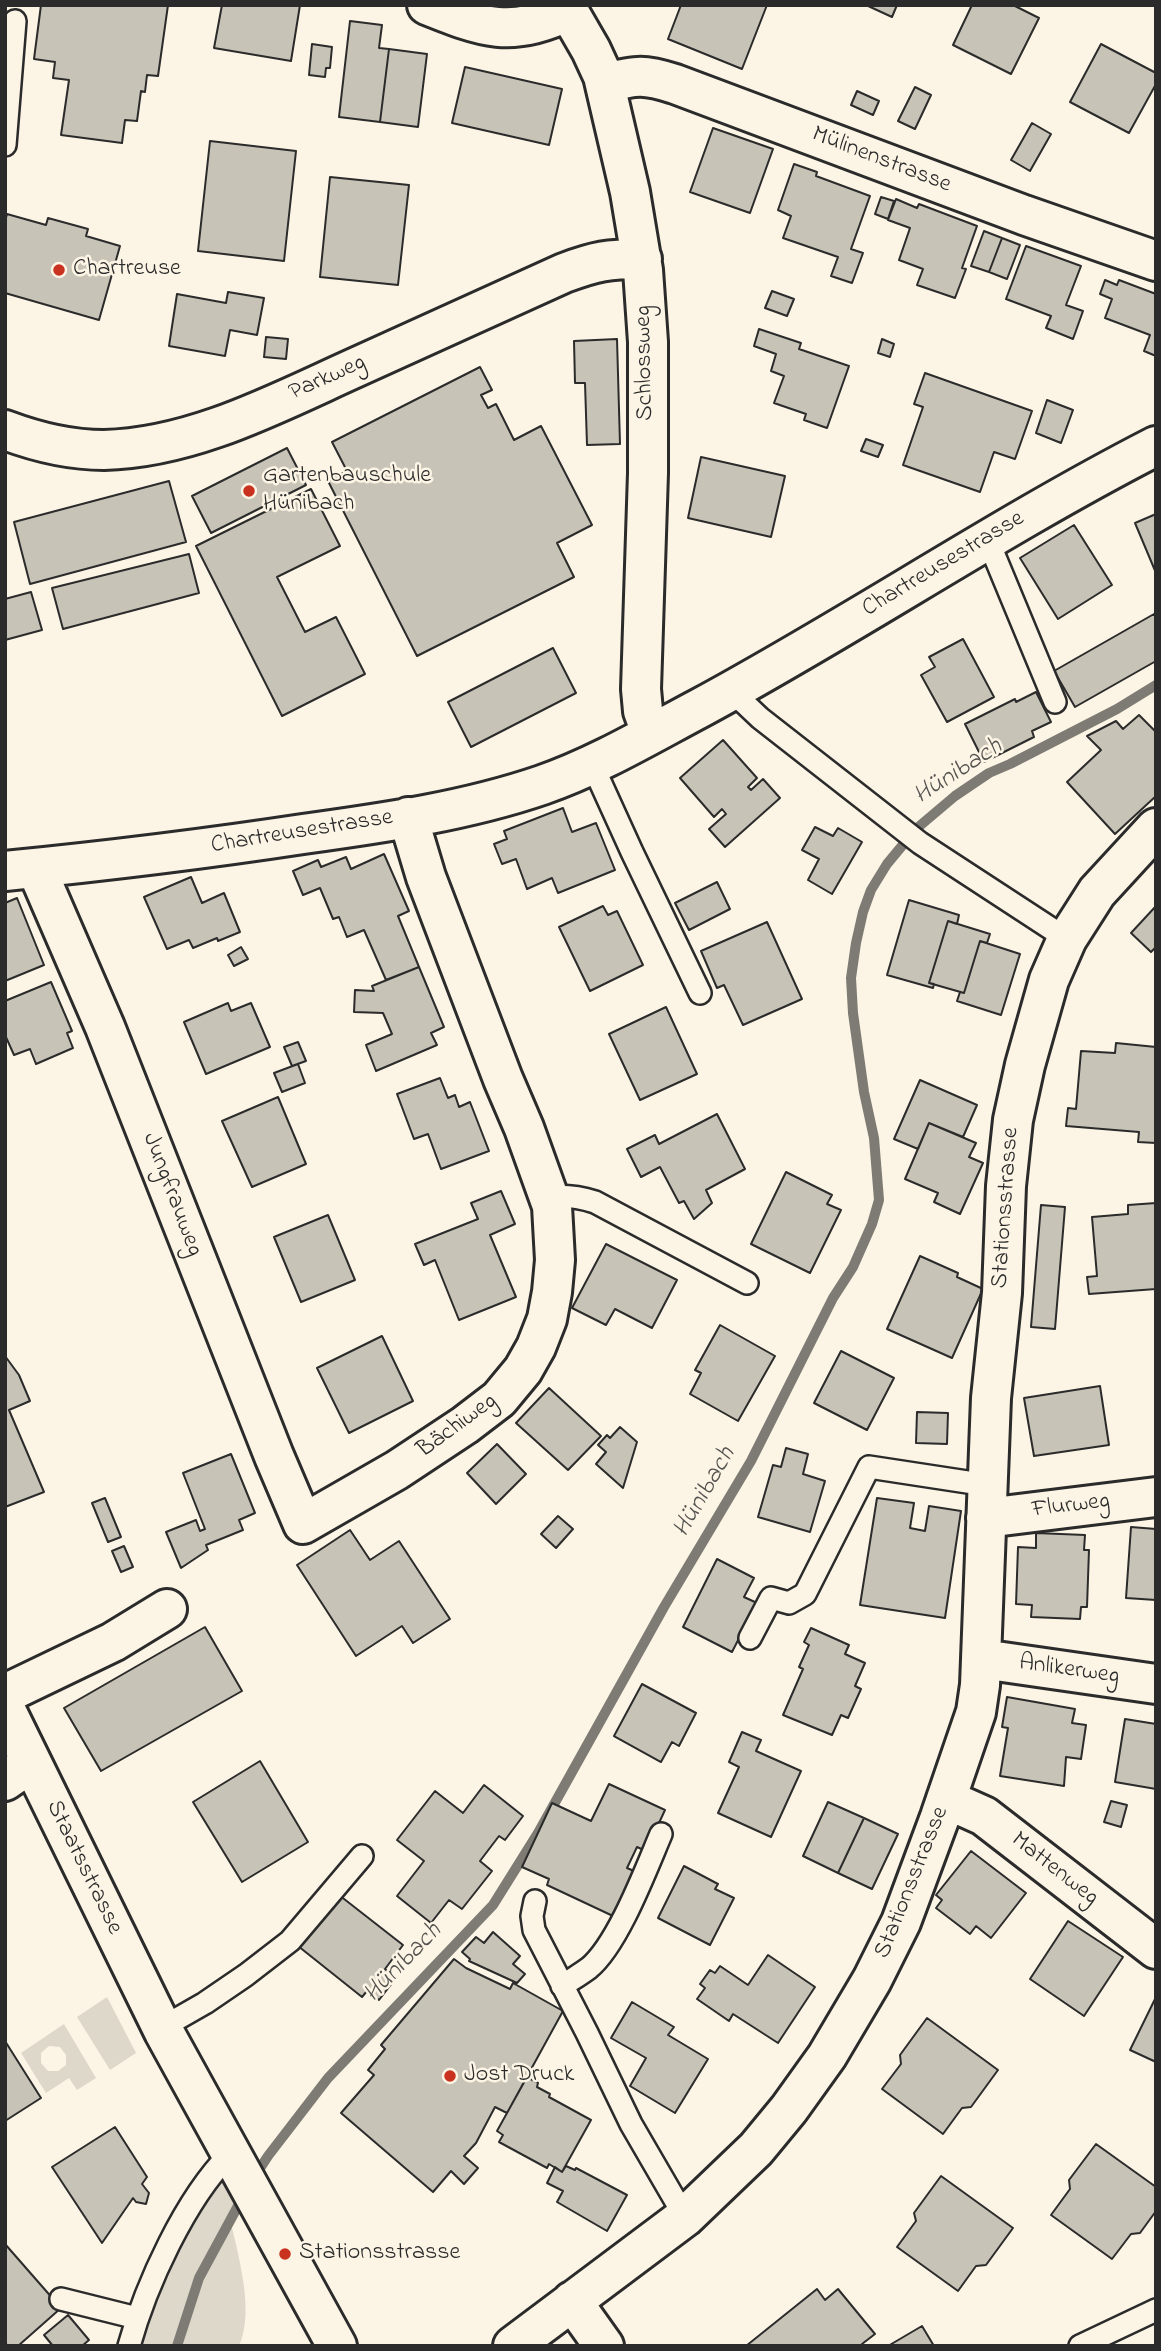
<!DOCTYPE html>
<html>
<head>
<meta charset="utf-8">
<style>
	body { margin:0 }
	#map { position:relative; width:1161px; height:2351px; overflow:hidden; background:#fcf5e5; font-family:"Indie Flower",sans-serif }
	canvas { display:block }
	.frame { position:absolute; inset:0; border:7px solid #2b2b2b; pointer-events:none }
</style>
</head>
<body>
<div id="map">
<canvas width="1161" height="2351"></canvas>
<div class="frame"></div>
</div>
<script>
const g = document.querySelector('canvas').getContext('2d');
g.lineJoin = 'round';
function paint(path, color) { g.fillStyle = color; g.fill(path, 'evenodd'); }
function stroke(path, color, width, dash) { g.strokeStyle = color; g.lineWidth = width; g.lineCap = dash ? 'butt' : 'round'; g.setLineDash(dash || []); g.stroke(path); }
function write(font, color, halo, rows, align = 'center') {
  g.font = font + ' "Indie Flower",sans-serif'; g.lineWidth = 5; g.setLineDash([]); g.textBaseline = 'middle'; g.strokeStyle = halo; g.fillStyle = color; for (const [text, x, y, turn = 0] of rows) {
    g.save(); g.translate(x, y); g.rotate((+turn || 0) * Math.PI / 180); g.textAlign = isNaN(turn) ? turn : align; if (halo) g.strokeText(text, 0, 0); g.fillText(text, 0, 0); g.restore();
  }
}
paint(new Path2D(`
	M107 1997 136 2053 110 2070 77 2017Z
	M64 2024 96 2078 77 2090 69 2078 46 2093 21 2053ZM49 2046 60 2047 66 2055V2065L58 2071H48L41 2063V2053Z
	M215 2169 249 2188 230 2219C238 2255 255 2311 239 2346H129Z`), '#ded8ca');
stroke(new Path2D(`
	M253 2179 268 2156 328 2078 493 1905 538 1833 664 1607 751 1461 833 1298 853 1267 872 1224 879 1200 874 1138 864 1092 853 1013 851 978 856 943 863 912 871 890 887 864 916 829 955 796 989 773 1010 764 1117 709 1156 685
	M177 2346 199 2278 245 2193`), '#7d7b74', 10);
const building = new Path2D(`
	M41 5H168L158 76 147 75 145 92 141 91 137 121 125 120 122 143 61 135 69 80 53 78 55 62 34 59Z
	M222 5H300L291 61 214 48Z
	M681 5H767L742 69 668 39Z
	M866 5H897L892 17Z
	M972 5H1013L1039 18 1011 74 953 45Z
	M350 21 382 25 379 48 389 49 380 122 339 117Z
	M312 44 332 47 330 68H326L325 77 309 75Z
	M1101 44 1156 73V84L1129 133 1070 102Z
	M389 49 427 54 418 127 380 122Z
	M465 67 562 89 549 145 452 123Z
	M915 87 931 95 915 129 898 121Z
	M857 91 879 101 873 115 851 105Z
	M1032 123 1051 134 1030 171 1011 160Z
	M713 128 773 149 750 213 690 192Z
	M210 141 296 151 284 261 198 251Z
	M794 164 817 172 816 176 870 196 851 249 863 253 852 283 831 276 838 257 783 238 791 216 778 210Z
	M330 177 409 185 398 285 320 277Z
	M881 197 894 201 888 219 875 214Z
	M896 199 917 208 919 204 977 226 962 268 966 269 955 298 917 285 923 269 899 260 910 228 888 220Z
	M7 214 46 225 48 218 88 229 86 236 120 246 99 320 5 293V221Z
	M984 231 1002 238 989 272 971 266Z
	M1002 238 1020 245 1007 279 989 272Z
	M1026 246 1081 266 1066 305 1083 311 1073 339 1046 328 1051 316 1006 299Z
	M1105 280 1117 285 1119 280 1156 294V356L1144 351 1150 335 1105 318 1112 299 1100 294Z
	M772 291 794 299 787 316 765 308Z
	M228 292 264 298 257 335 230 330 225 356 169 346 177 294 226 303Z
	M759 329 801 343 799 349 849 366 827 428 804 420 806 414 774 403 784 376 771 371 776 354 754 346Z
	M266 337 288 339 286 359 264 357Z
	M617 339 620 444 587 445 585 383H575L574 341Z
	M882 339 894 344 890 357 878 353Z
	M480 367 492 390 481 395 488 408 496 404 514 440 541 426 592 525 557 543 574 577 417 656 328 481 347 471 332 442Z
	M925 373 1032 411 1015 459 994 452 980 492 903 465 923 407 914 404Z
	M1047 400 1073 410 1061 443 1036 433Z
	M866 439 883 445 878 457 861 451Z
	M287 448 306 485 211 533 192 496Z
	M701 457 785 476 771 537 688 518Z
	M169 481 186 542 30 584 14 522Z
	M311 489 340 546 277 577 305 632 336 617 365 674 282 716 196 546Z
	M1156 514V573L1135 523Z
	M1074 525 1112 585 1058 619 1020 558Z
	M189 554 199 593 63 629 52 588Z
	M31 592 42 630 5 640V599Z
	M1154 614 1156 618V661L1075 707 1054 671Z
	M963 639 994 697 947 722 921 675 935 667 929 657Z
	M553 648 576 693 471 747 448 702Z
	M1036 692 1051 722 1032 731 1034 737 984 762 965 724 1015 699 1016 702Z
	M1139 715 1156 732V796L1115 834 1067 782 1101 750 1087 736 1116 721 1123 729Z
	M723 740 757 778 748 787 751 790 763 779 780 798 725 847 709 829 726 814 722 809 714 817 680 778Z
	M563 808 572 832 596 823 615 870 558 893 552 878 527 889 516 859 502 864 494 844 507 839 504 831Z
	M815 827 833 836 838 828 862 842 832 894 808 880 819 859 802 850Z
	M384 854 409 911 398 916 419 967 386 980 364 930 347 937 339 917 333 919 320 888 303 895 293 871 318 860 321 867 346 857 351 869Z
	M191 877 202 903 224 893 240 932 218 941 217 938 193 948 189 940 167 949 144 897Z
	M717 882 730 909 689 930 675 903Z
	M17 898 44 965 5 981V903Z
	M909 900 959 915 957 924 948 921 929 983 934 984 933 988 887 975Z
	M603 906 608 915 617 911 643 965 590 991 559 927Z
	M1156 906V947L1151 952 1131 933Z
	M948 921 990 934 987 943 980 941 964 993 929 983Z
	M767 922 802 999 743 1025 724 985 717 988 701 951Z
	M980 941 1020 954 1001 1015 957 1001 960 992 964 993Z
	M241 947 248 959 234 966 228 955Z
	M419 967 444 1027 431 1033 437 1045 376 1071 366 1045 392 1034 383 1013 354 1012 355 990 374 991 372 986Z
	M51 982 72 1031 67 1033 73 1048 36 1064 30 1049 14 1055 5 1035V1001Z
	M228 1003 231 1011 251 1003 270 1047 206 1074 184 1022Z
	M666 1007 697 1074 640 1100 609 1034Z
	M298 1042 306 1061 292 1066 284 1047Z
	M1116 1043 1156 1047V1143L1138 1142 1139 1132 1066 1126 1068 1108 1076 1109 1081 1051 1115 1053Z
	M298 1064 305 1083 282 1092 274 1073Z
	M440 1078 448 1098 455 1095 459 1107 470 1102 489 1151 441 1169 428 1134 414 1139 397 1094Z
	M920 1080 977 1105 963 1137 929 1123 918 1149 894 1139Z
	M278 1097 306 1164 252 1187 222 1121Z
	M717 1114 745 1169 706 1190 712 1203 694 1219 684 1201 679 1203 660 1167 641 1177 627 1149 655 1135 659 1144Z
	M929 1123 976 1143 969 1157 983 1163 960 1214 934 1202 938 1193 905 1179Z
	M786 1172 832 1195 827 1204 841 1210 810 1273 751 1244Z
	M501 1191 515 1224 490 1235 516 1297 459 1320 435 1260 424 1265 415 1244 478 1219 471 1203Z
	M1156 1203V1289L1089 1294 1087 1277 1097 1276 1092 1217 1128 1214V1205Z
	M1041 1205 1065 1207 1055 1329 1031 1327Z
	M328 1215 355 1280 301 1302 274 1237Z
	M606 1244 677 1280 652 1328 615 1309 606 1325 572 1308Z
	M920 1256 958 1273 957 1277 983 1289 952 1358 887 1329Z
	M720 1325 775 1356 738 1421 690 1394 701 1373 695 1370Z
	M382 1336 413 1401 349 1433 317 1368Z
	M841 1351 894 1378 867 1430 814 1403Z
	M5 1356 19 1375 30 1401 9 1410 44 1492 5 1507Z
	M1100 1386 1109 1445 1034 1456 1024 1398Z
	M549 1388 601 1436 568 1470 516 1423Z
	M917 1412 948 1413 947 1444 916 1443Z
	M620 1427 637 1442 623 1488 596 1464 606 1452 598 1445 607 1435 610 1438Z
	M497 1444 526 1474 496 1504 467 1473Z
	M786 1448 808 1454 803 1474 825 1481 810 1532 758 1517 773 1465 781 1467Z
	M231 1454 255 1513 239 1520 243 1530 206 1545 208 1550 181 1568 166 1532 196 1520 200 1531 205 1529 183 1473Z
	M105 1498 121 1537 108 1542 92 1503Z
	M877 1498 914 1503 910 1528 925 1531 929 1506 961 1511 945 1618 860 1605Z
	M558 1516 573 1529 556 1548 541 1534Z
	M1131 1527 1156 1529V1600L1126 1598Z
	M350 1530 370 1560 399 1541 450 1619 413 1643 402 1626 356 1656 297 1565Z
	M1036 1533 1085 1535 1084 1550H1089L1087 1607H1081L1080 1619 1031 1617 1032 1605 1016 1604 1018 1547 1036 1548Z
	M124 1546 133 1567 121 1572 112 1551Z
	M717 1559 754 1578 744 1597 757 1603 732 1652 683 1627Z
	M205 1627 242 1691 101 1771 64 1708Z
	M811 1628 849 1645 845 1654 865 1663 855 1686 861 1689 848 1718 841 1715 832 1735 783 1715 803 1669 799 1667 809 1645 804 1642Z
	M642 1684 696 1713 679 1746 672 1742 661 1762 614 1736Z
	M1007 1697 1075 1709 1072 1723 1086 1725 1081 1759 1066 1757 1064 1786 1000 1776 1008 1728 1002 1727Z
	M1125 1719 1156 1724V1789L1115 1782Z
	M742 1732 761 1740 756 1751 801 1771 771 1837 718 1813 739 1767 729 1762Z
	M260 1761 308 1842 242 1882 193 1802Z
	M609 1784 665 1810 646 1851 637 1847 627 1868 634 1871 613 1916 547 1885 549 1879 522 1867 552 1803 591 1821Z
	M484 1785 523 1816 505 1840 499 1836 480 1861 492 1871 462 1909 449 1900 431 1923 397 1896 424 1861 397 1840 435 1791 463 1813Z
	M1111 1801 1127 1805 1121 1827 1104 1822Z
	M828 1802 864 1818 838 1873 803 1856Z
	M864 1818 898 1834 872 1889 838 1873Z
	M971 1851 1026 1893 991 1938 976 1926 970 1934 936 1908 942 1900 936 1895Z
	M684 1866 718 1884 715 1889 734 1898 710 1945 658 1918Z
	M339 1895 403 1945 385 1969 396 1978 379 2000 367 1991 362 1997 298 1946Z
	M1068 1921 1123 1957 1084 2016 1030 1979Z
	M493 1932 520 1956 513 1964 525 1974 517 1983 469 1961 470 1959 462 1952 476 1937 484 1943Z
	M768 1955 815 1987 778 2043 733 2014 729 2021 697 1999 705 1988 700 1984 710 1970 715 1973 720 1966 748 1985Z
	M454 1959 466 1968 510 1989 513 1983 563 2011 507 2113 495 2107 476 2143 464 2156 478 2168 464 2184 451 2171 433 2192 341 2113 374 2075 368 2070 385 2049 381 2045Z
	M1156 1997V2062L1130 2050Z
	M632 2002 674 2027 668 2035 708 2059 675 2113 630 2086 646 2058 611 2038Z
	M927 2018 998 2070 971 2107 962 2108 943 2134 882 2089 901 2064 900 2055Z
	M5 2041 41 2098 5 2121Z
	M527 2077 538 2083 537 2087 550 2094 549 2097 591 2120 562 2172 549 2164 547 2168 499 2142 503 2135 497 2131Z
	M115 2127 147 2177 142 2184 149 2193 146 2204 136 2202 133 2198 102 2243 52 2167Z
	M1096 2144 1156 2187V2211L1140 2233 1131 2234 1112 2259 1051 2215 1070 2189 1069 2180Z
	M566 2166 575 2170 576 2168 627 2195 607 2231 557 2202 563 2191 547 2183 555 2167 562 2172Z
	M941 2176 1013 2228 986 2265 976 2266 958 2291 897 2247 916 2221 914 2213Z
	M5 2244 61 2308 18 2346H8L5 2343Z
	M817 2289 825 2300 838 2289 875 2334 862 2344 863 2346H746Z
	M68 2315 89 2340 82 2346H53L44 2335Z
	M922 2326 934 2346H888Z`);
paint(building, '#c8c3b7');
stroke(building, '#2b2b2b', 2);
const service = new Path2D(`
	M5 145 15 21
	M987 538 1055 702
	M735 688 741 700 760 718 920 843 1067 939
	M592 764 632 852 700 993
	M549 1197C566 1195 579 1197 595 1202L747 1283
	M750 1638 771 1598 789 1603 805 1594 869 1467 987 1485
	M535 1901 532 1916 534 1930 587 2033 631 2124 685 2217
	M562 1986C571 1980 581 1974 589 1968 618 1944 646 1869 661 1834
	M163 2027 205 2003 246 1975 290 1941 362 1856
	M61 2299 137 2318
	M129 2346C146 2285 185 2199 230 2154
	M1080 2346 1156 2310`);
const minor = new Path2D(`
	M427 5C482 27 511 39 568 11
	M565 5 591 50 603 76 630 192 643 270 648 342V473L641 689 643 711 651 733
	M605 83C637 75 644 74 675 84L1024 215 1156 261
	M5 430C37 442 70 450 104 450 191 448 273 405 350 370 421 338 493 305 564 273 596 261 608 259 642 259
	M36 868 105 1027 274 1456 303 1524 397 1470 465 1425 499 1399 523 1370 536 1347 547 1319 552 1292 555 1260 552 1206 524 1128 503 1079 426 877 408 817
	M5 871C105 861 204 849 303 834 383 823 466 811 542 785 597 766 649 735 700 708 854 625 1000 526 1156 446
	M986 1518 1156 1497
	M982 1659 1156 1684
	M5 1694 113 1642 167 1609
	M5 1781 31 1763
	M946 1799 984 1816 1156 1949
	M572 2301 604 2346
	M513 2346 685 2217 756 2149 789 2109 827 2056 872 1980 901 1922 940 1817 976 1712 980 1685 991 1398 1002 1293 1006 1186 1013 1120 1025 1065 1049 980 1067 939 1097 892 1156 828`);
const secondary = new Path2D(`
	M5 1708 164 2032 337 2346`);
stroke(service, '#2b2b2b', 26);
stroke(minor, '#2b2b2b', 44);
stroke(secondary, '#2b2b2b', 44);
stroke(service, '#fcf5e5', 21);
stroke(minor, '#fcf5e5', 38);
stroke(secondary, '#fcf5e5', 38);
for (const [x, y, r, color] of [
	[59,270,7,"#c8321e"],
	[249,491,7,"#c8321e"],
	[450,2076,7,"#c8321e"],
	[285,2254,7,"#c8321e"]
]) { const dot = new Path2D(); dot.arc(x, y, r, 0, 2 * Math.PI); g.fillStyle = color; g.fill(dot); stroke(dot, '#fcf5e5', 2.5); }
write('24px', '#2b2b2b', '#fcf5e5', [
	["Mülinenstrasse",881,161,21],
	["Schlossweg",646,363,-91],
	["Parkweg",328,379,-24],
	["Chartreusestrasse",944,565,-31],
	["Chartreusestrasse",302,833,-9],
	["Jungfrauweg",171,1195,69],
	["Stationsstrasse",1007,1208,-86],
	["Bächiweg",458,1427,-36],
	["Flurweg",1071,1507,-7],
	["Anlikerweg",1069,1671,8],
	["Staatsstrasse",83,1868,64],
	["Mattenweg",1054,1870,38],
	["Stationsstrasse",913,1883,-68]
]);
write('24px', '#2b2b2b', '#fcf5e5', [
	["Chartreuse",73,270],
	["Gartenbauschule",263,477],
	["Hünibach",263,505],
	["Jost Druck",464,2076],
	["Stationsstrasse",299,2254]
], 'left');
write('italic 26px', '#545350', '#fcf5e5', [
	["Hünibach",959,773,-33],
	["Hünibach",706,1493,-60],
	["Hünibach",404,1964,-46]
]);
</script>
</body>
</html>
